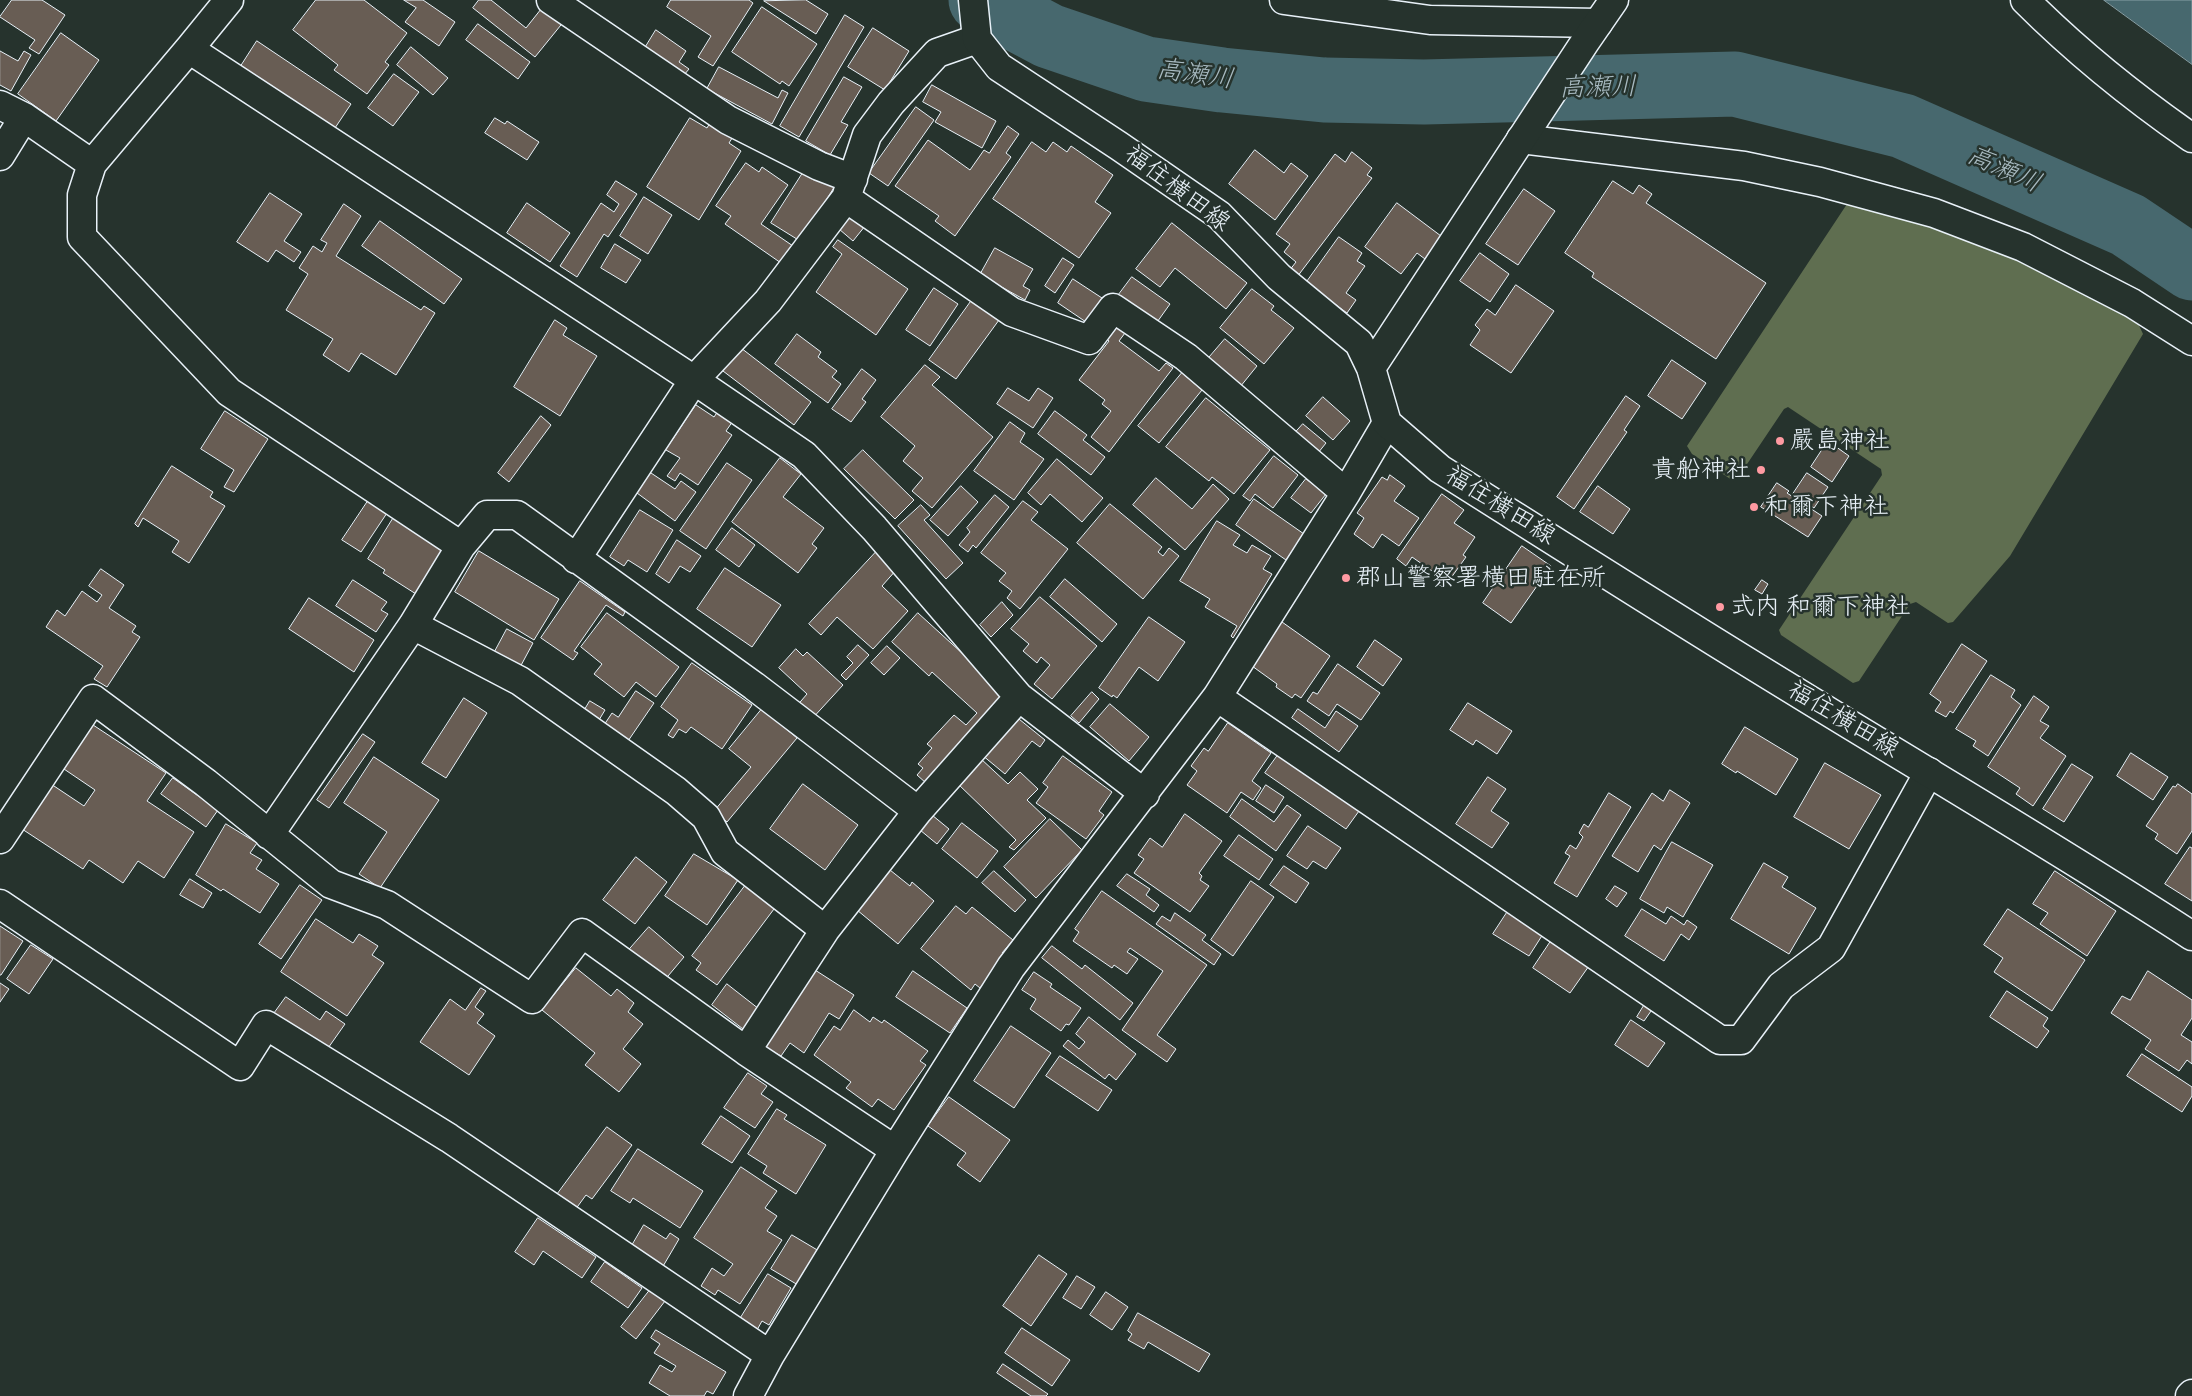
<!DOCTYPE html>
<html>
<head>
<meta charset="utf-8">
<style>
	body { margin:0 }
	canvas { display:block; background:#26332d }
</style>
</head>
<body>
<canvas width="2192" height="1396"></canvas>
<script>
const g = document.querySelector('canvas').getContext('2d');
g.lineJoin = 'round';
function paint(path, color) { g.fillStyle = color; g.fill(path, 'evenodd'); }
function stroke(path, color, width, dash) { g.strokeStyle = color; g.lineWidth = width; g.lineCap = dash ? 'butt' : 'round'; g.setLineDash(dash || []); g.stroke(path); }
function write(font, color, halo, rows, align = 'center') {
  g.font = font + ' Caveat,"Klee One",sans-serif'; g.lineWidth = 5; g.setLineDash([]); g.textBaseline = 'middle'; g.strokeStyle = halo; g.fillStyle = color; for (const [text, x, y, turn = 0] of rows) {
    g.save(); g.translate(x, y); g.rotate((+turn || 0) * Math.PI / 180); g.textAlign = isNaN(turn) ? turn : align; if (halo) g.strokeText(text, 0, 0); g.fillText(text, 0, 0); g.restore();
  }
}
paint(new Path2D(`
	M1861 201 1945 226 2037 266 2136 319 2143 334 2010 556 1953 622 1948 623 1916 602 1910 604 1859 681 1853 683 1781 635 1779 630 1882 475 1881 469 1788 407 1784 409 1737 479 1732 480 1692 454 1687 446 1847 204Z`), '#5f6e50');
const water = new Path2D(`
	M2104 0H2192V64Z`);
paint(water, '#47686e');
stroke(water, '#879fa5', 1);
stroke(new Path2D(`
	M981 0 1049 36 1146 69 1222 80 1324 90 1424 92 1735 84 1903 126 2128 225 2192 268`), '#47686e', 65);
const building = new Path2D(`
	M12 0H42L65 15 39 54 29 48 35 40 0 17Z
	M316 0H364L407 33 385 62 389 65 367 94 334 70 338 65 293 30Z
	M404 0H423L455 22 439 46 405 22 416 8Z
	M479 0H491L526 28 545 4 565 20 535 57 473 8Z
	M671 0H749L753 3 713 66 698 57 711 36 667 7Z
	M806 0 828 14 816 34 764 1Z
	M762 7 817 44 789 86 782 81 780 84 732 52Z
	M845 15 864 27 799 137 780 126Z
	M478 24 530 62 518 79 466 40Z
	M873 28 909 51 885 90 848 67Z
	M656 30 686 51 679 62 689 69 684 75 645 48Z
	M61 33 99 60 56 121 18 94Z
	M257 41 351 104 335 128 241 66Z
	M411 47 448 78 433 95 397 65Z
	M0 51 18 61 24 51 31 55 11 91 0 85Z
	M719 67 778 98 782 90 788 93 772 124 707 89Z
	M394 74 419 92 393 126 368 108Z
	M844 77 862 87 841 122 848 125 830 155 806 141Z
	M932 85 996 121 982 148 935 122 941 112 923 102Z
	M916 107 934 120 888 186 869 173Z
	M495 118 505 124 507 121 539 142 527 160 485 133Z
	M690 118 707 128 711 121 734 135 729 143 741 151 699 220 647 187Z
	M1008 126 1019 134 1006 153 1011 157 955 236 935 221 939 216 895 186 928 140 970 170 984 150 989 153Z
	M1032 142 1046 152 1053 142 1067 152 1071 146 1113 175 1095 202 1111 213 1079 258 993 199Z
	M1255 150 1284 173 1291 163 1308 176 1275 220 1229 184Z
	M1352 152 1372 168 1367 175 1372 178 1297 277 1289 271 1296 262 1284 252 1290 244 1276 234 1335 154 1345 162Z
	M746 163 759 172 762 167 788 185 761 224 793 246 781 263 725 224 731 216 716 206Z
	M806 168 835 186 800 241 771 223Z
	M616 181 637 194 608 237 604 234 577 277 560 266 601 203 614 212 619 204 607 195Z
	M1613 181 1633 194 1639 185 1652 194 1646 203 1766 283 1716 359 1592 277 1594 273 1565 253Z
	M1524 189 1555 211 1518 265 1486 244Z
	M270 193 302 214 284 241 301 252 294 262 276 250 268 262 237 242Z
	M644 197 672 215 648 254 620 236Z
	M527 203 570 233 550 262 507 233Z
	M1397 203 1441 236 1425 259 1417 253 1401 274 1365 247Z
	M344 204 361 216 336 256 421 310 424 306 435 313 396 375 361 353 349 372 323 355 333 339 286 310 308 274 299 268 313 246 322 252 327 243 321 240Z
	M851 214 865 226 853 241 839 229Z
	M380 221 462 279 444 304 362 246Z
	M1172 223 1247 283 1226 309 1175 268 1160 287 1136 269Z
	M1339 237 1362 253 1357 261 1365 266 1346 293 1356 300 1347 313 1306 283Z
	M838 240 908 289 876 335 816 292 842 254 833 247Z
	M615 244 641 260 626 283 601 268Z
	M995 248 1033 269 1023 286 1030 290 1025 300 980 275Z
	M1480 253 1509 274 1490 302 1460 281Z
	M1063 258 1074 265 1055 293 1045 286Z
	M1132 277 1170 304 1155 325 1117 297Z
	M1073 279 1102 298 1086 322 1058 303Z
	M1516 285 1554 311 1511 373 1470 345 1480 330 1475 325 1487 309 1495 315Z
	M934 288 958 304 930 346 906 330Z
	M1252 289 1274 306 1271 310 1294 328 1264 364 1220 328Z
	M972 300 999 320 956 379 929 360Z
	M555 320 567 328 563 335 597 356 560 416 514 387Z
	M1113 323 1125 333 1119 341 1159 371 1166 363 1173 368 1109 452 1091 437 1111 411 1102 404 1105 400 1079 380 1109 341 1103 336Z
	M797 334 821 352 818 357 837 371 832 377 841 384 828 403 775 364Z
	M1225 339 1257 366 1240 387 1207 360Z
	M741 348 811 402 794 425 723 371Z
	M1672 360 1706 383 1682 419 1648 396Z
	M925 365 940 377 932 385 993 437 932 508 912 491 923 478 903 461 915 446 881 417Z
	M862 369 876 380 862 399 866 402 851 422 832 409Z
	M1182 373 1202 390 1159 443 1138 426Z
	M1008 388 1029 401 1038 388 1053 398 1033 428 997 404Z
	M1626 396 1640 406 1624 430 1627 432 1574 509 1557 497Z
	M1323 397 1350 421 1333 440 1306 416Z
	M1206 398 1270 450 1234 494 1212 477 1209 481 1166 447Z
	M696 405 714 417 718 411 733 421 726 431 732 435 698 485 680 473 675 481 667 476 680 458 666 450Z
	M225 411 268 439 234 492 224 487 234 470 201 449Z
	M1055 411 1087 435 1083 440 1105 457 1091 475 1038 434Z
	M541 416 551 425 509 482 498 473Z
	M1010 422 1025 433 1020 442 1044 459 1014 500 974 471Z
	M1303 424 1326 443 1318 453 1295 433Z
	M1828 441 1849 456 1832 482 1811 467Z
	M863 450 914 500 895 519 844 469Z
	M1274 456 1298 475 1273 508 1255 494 1250 501 1243 496Z
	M780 458 801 474 783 497 824 528 812 544 817 548 798 573 732 522Z
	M1057 459 1103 498 1082 522 1050 494 1041 505 1028 493Z
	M727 463 752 480 706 549 680 531Z
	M172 466 213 492 210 497 225 506 189 563 172 552 179 541 143 518 138 527 135 524Z
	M651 473 675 489 681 481 696 492 675 521 637 493Z
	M1807 473 1828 487 1814 508 1793 494Z
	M1390 475 1405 486 1394 501 1419 518 1399 546 1382 534 1373 548 1354 534 1364 518 1357 513 1382 477 1387 480Z
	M1156 478 1192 509 1213 484 1229 499 1185 550 1133 505Z
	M1306 479 1326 494 1311 513 1291 498Z
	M1777 483 1789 491 1787 493 1822 516 1808 537 1761 507Z
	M961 486 978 502 948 536 930 520Z
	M1598 486 1630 509 1613 534 1580 512Z
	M1442 494 1464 510 1454 523 1475 537 1463 555 1466 557 1448 582 1412 557 1406 566 1397 559Z
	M995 495 1009 507 976 548 973 545 968 552 959 545 970 532 967 528Z
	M1254 499 1304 534 1286 560 1236 525Z
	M368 501 387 513 361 552 342 540Z
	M1023 501 1038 512 1031 520 1068 549 1020 609 1007 598 1012 591 999 581 1006 573 981 553Z
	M1110 504 1162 547 1158 552 1163 556 1169 548 1179 556 1143 599 1077 543Z
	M921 505 930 515 924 520 963 563 946 579 898 526Z
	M640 510 673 530 647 572 628 560 624 566 610 557Z
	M394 517 444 547 416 594 383 573 385 570 368 559Z
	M1217 521 1240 535 1233 545 1247 553 1252 545 1271 556 1263 569 1272 574 1233 638 1231 636 1237 626 1205 607 1210 599 1180 581Z
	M732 528 755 545 739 567 716 550Z
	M677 540 701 556 690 572 680 566 669 583 656 574Z
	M1522 546 1551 566 1511 623 1483 603Z
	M479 551 559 599 534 640 455 592Z
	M877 551 897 569 882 586 908 611 873 649 837 617 821 635 809 624Z
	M725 568 781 605 752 647 697 609Z
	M101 569 124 585 109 608 136 626 132 632 140 637 107 687 94 679 103 666 46 627 57 610 65 616 82 591 97 602 102 595 89 586Z
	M1065 579 1117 624 1102 642 1050 597Z
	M353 580 387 602 381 610 388 614 376 632 336 606Z
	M1762 580 1768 584 1762 594 1755 590Z
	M580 581 625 612 623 616 606 605 574 651 578 653 573 660 541 638Z
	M1040 597 1097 646 1052 699 1034 684 1050 665 1041 657 1037 663 1023 651 1029 644 1011 629Z
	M309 598 374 640 354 672 289 629Z
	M1002 602 1013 615 991 637 980 625Z
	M607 613 679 667 656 697 636 682 624 697 594 674 602 664 581 647Z
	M918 613 1007 694 926 783 917 775 923 768 918 764 932 748 927 744 954 715 966 725 977 713 932 672 929 676 892 642Z
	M1149 617 1185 642 1158 681 1139 667 1117 698 1113 695 1112 697 1099 688Z
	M1282 622 1330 656 1301 698 1295 694 1292 698 1276 687 1277 684 1252 666Z
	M507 629 533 643 518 671 492 657Z
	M1375 640 1402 659 1383 686 1357 667Z
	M1962 644 1987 661 1953 713 1950 711 1946 717 1935 711 1941 702 1930 694Z
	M858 645 869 655 846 680 841 675 853 663 847 657Z
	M887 646 900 658 884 675 871 663Z
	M796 649 803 656 807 652 843 685 810 721 795 708 807 694 779 668Z
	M692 663 752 705 722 749 691 727 686 733 679 729 673 738 668 735 678 720 661 707Z
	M1338 664 1380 693 1361 720 1337 704 1329 716 1307 701 1313 692 1317 694Z
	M1991 675 2015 690 2011 697 2021 705 1988 756 1973 746 1976 741 1956 729Z
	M636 691 654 703 628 741 604 725 612 713 618 717Z
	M1092 692 1099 699 1079 723 1071 716Z
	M2034 696 2049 707 2040 721 2049 726 2040 738 2066 756 2033 806 2016 794 2020 788 1988 767Z
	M464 698 487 713 446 778 422 763Z
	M590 701 605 710 599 720 584 711Z
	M1468 703 1512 731 1497 754 1476 740 1473 745 1450 730Z
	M1110 704 1149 737 1129 761 1090 727Z
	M762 709 797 738 727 822 714 811 751 767 729 749Z
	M1298 709 1325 728 1336 711 1358 726 1339 752 1292 718Z
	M1014 715 1045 740 1040 747 1032 741 1005 774 982 755Z
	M87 721 166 773 147 801 194 832 164 878 138 861 123 883 89 860 83 869 22 829 51 784 84 806 95 790 61 767Z
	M1228 723 1271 753 1252 781 1261 788 1253 800 1241 792 1227 813 1187 785 1197 771 1191 766 1204 748 1208 751Z
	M1745 727 1798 759 1776 795 1737 771 1736 773 1722 764Z
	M363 734 375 742 329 808 317 800Z
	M2131 753 2168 777 2153 800 2117 776Z
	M1278 755 1359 811 1346 829 1265 773Z
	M1063 756 1112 792 1099 811 1104 815 1086 839 1036 803 1048 787 1043 783Z
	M374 757 439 800 380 888 359 874 387 832 344 803Z
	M980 758 1008 784 1020 772 1038 789 1027 800 1046 818 1014 850 1009 847 1016 840 957 783Z
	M1825 763 1881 795 1849 849 1794 817Z
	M2072 764 2093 777 2064 822 2043 809Z
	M1488 777 1506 789 1491 811 1509 823 1492 848 1456 824Z
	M173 778 218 810 206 827 161 794Z
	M803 784 858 825 825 870 770 829Z
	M2178 784 2192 794V831L2177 854 2155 839 2158 834 2146 826 2173 786 2175 787Z
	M1266 785 1284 797 1274 813 1256 801Z
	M1670 790 1690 803 1661 850 1654 845 1638 872 1612 856 1652 793 1663 801Z
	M1609 793 1631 807 1577 897 1554 883 1570 856 1565 853 1570 845 1576 849 1583 837 1579 833 1584 824 1588 827Z
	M1242 799 1274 822 1287 805 1301 815 1276 851 1230 817Z
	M1185 814 1222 841 1199 873 1202 876 1200 880 1209 886 1190 912 1134 873 1144 859 1138 855 1150 838 1162 847Z
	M932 815 949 829 937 844 920 830Z
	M1050 819 1082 850 1036 898 1004 867Z
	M962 823 998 851 977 878 942 849Z
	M226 824 257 843 250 853 262 860 256 869 279 884 260 913 223 889 221 891 196 875Z
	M1308 826 1341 848 1326 869 1313 861 1307 869 1287 856Z
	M1239 835 1273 859 1259 880 1224 856Z
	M1672 842 1713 865 1683 917 1667 907 1664 913 1640 899Z
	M2190 847 2192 848V901L2165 884Z
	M694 854 738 880 707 925 665 896Z
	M636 857 667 882 635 924 603 900Z
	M1764 863 1788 877 1782 887 1816 908 1789 954 1731 919Z
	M1284 866 1309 883 1296 903 1270 885Z
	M890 870 910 886 912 882 934 901 898 944 857 910Z
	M994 871 1026 900 1015 912 982 883Z
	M2055 871 2116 911 2087 956 2040 924 2048 913 2033 904Z
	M1127 874 1150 889 1146 895 1159 905 1154 912 1117 886Z
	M190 879 212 893 203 908 180 895Z
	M1251 881 1274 897 1233 956 1211 940Z
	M748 882 777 905 717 985 696 970 701 963 692 956Z
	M300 885 322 900 281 959 259 944Z
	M1615 886 1627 893 1617 907 1606 899Z
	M1102 891 1207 965 1157 1035 1176 1049 1167 1062 1122 1030 1163 971 1130 948 1127 952 1138 959 1127 974 1114 965 1112 968 1073 941 1079 932 1075 929Z
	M956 906 966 914 972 907 1013 940 1002 953 1005 956 980 988 975 984 971 990 921 949Z
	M1510 908 1545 931 1529 956 1493 934Z
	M1642 909 1666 924 1671 916 1684 925 1687 920 1697 927 1689 940 1681 934 1664 961 1625 936Z
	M2008 909 2085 960 2052 1011 1994 972 2003 958 1984 945Z
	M1175 913 1206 935 1202 940 1221 954 1214 965 1156 924 1162 916 1170 921Z
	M316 919 353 943 359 934 378 946 372 955 384 963 347 1016 281 972Z
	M0 926 23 941 1 975H0Z
	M649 927 684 957 663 982 628 951Z
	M1553 938 1591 963 1570 993 1533 968Z
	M31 945 53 959 29 994 7 979Z
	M1052 946 1082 969 1085 965 1133 1003 1120 1020 1042 958Z
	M576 968 611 996 617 989 634 1003 628 1012 643 1024 623 1049 641 1064 619 1092 585 1065 595 1053 542 1010Z
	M815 970 854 995 839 1019 829 1013 804 1053 790 1043 781 1056 765 1047Z
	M913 971 967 1008 950 1033 896 997Z
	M2148 971 2192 1000V1018L2181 1035 2192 1042V1064L2187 1060 2179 1071 2145 1049 2151 1040 2111 1013 2122 996 2130 1000Z
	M1034 972 1052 984 1050 987 1081 1008 1069 1025 1066 1024 1061 1031 1030 1009 1036 999 1022 990Z
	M0 983 9 989 0 1002Z
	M727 984 759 1009 743 1029 712 1005Z
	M481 988 486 991 475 1007 484 1014 477 1023 495 1036 469 1075 420 1042 450 999 465 1010Z
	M2007 991 2048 1018 2043 1026 2049 1031 2037 1048 1990 1017Z
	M286 997 320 1020 326 1011 345 1024 326 1051 273 1015Z
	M1648 999 1656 1004 1644 1021 1637 1017Z
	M854 1010 870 1022 873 1017 882 1023 884 1020 928 1051 920 1061 926 1065 894 1110 878 1099 872 1107 846 1088 851 1082 814 1055 834 1026 840 1030Z
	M1089 1017 1136 1054 1116 1080 1109 1074 1105 1079 1063 1046 1068 1040 1079 1049 1085 1042 1076 1034Z
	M1631 1020 1665 1043 1648 1067 1615 1045Z
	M1011 1026 1051 1053 1014 1108 974 1081Z
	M2142 1054 2192 1087V1096L2182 1112 2127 1076Z
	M1060 1056 1112 1090 1098 1111 1046 1076Z
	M748 1073 767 1086 761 1094 773 1102 755 1128 724 1108Z
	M949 1097 1010 1140 980 1182 957 1165 966 1153 928 1126Z
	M777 1109 787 1115 784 1119 826 1145 796 1194 763 1173 767 1166 748 1154Z
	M721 1116 750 1136 732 1163 702 1144Z
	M607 1127 632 1145 592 1199 586 1195 575 1210 556 1196Z
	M638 1149 703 1191 680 1228 633 1198 630 1203 611 1191Z
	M741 1167 777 1191 765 1208 777 1216 767 1231 782 1240 740 1304 718 1290 715 1295 701 1286 712 1268 724 1276 733 1264 694 1238Z
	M538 1218 596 1257 582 1278 543 1251 534 1265 515 1252Z
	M644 1225 666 1239 670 1233 679 1239 662 1268 630 1249Z
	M792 1235 819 1251 798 1285 771 1269Z
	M1039 1255 1067 1274 1031 1326 1003 1306Z
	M605 1262 642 1288 628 1308 591 1282Z
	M768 1274 791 1288 769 1325 762 1321 757 1330 740 1319Z
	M1077 1276 1095 1287 1081 1309 1063 1298Z
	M650 1290 665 1301 636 1339 621 1327Z
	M1106 1292 1128 1307 1112 1330 1090 1315Z
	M1138 1313 1210 1354 1199 1372 1148 1342 1144 1349 1128 1340 1132 1334 1128 1331Z
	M1022 1328 1070 1360 1052 1386 1005 1353Z
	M656 1330 726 1372 713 1394 707 1391 704 1396H670L649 1383 660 1365 672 1372 676 1366 654 1353 660 1344 651 1338Z
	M1003 1364 1048 1394 1046 1396H1031L997 1373Z`);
paint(building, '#685d54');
stroke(building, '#e8f1f8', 1);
const street = new Path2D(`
	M551 0 728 120 819 166 853 179
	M1284 0 1430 20 1598 23
	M2025 0C2076 51 2133 97 2192 138
	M189 49 229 0
	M0 105 24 117 92 164
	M1521 139 1744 166 1820 182 1934 213 2023 247 2132 303 2192 341
	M0 156 24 117
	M846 198 1012 312 1089 340 1113 308 1186 357 1346 493
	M461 546 487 515H517L754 686 918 811
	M576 559 694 380 768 301 846 198 867 135 891 103 937 53 977 39
	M413 625 520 681 676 791 706 817 725 852 825 930
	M1217 697 1720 1040H1741L1781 986 1831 948 1929 772
	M269 835 413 625 461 546 229 392 82 237V195L92 164 189 49 694 380 804 455 874 528 1019 697 1145 794
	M0 839 93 699 206 783 331 884 387 905 532 999 582 933 746 1051 895 1150
	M0 904 240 1066 266 1025 449 1138 770 1355
	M746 1051 825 930 918 811 1019 697
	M748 1396 770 1355 895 1150 1011 967 1217 697 1346 493 1387 423
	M2190 1396 2192 1394`);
const secondary = new Path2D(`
	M973 0 977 39 999 67 1119 146 1219 215 1279 277 1359 343 1371 368 1387 423 1440 469C1559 544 1678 620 1798 693 1930 774 2063 852 2192 936
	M1371 368 1585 42 1614 0`);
stroke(street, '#e8f1f8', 31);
stroke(secondary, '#e8f1f8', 31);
stroke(street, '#26332d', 28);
stroke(secondary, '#26332d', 28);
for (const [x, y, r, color] of [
	[1780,441,5,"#ff9aa2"],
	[1761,470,5,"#ff9aa2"],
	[1754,507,5,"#ff9aa2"],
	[1346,578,5,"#ff9aa2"],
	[1720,607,5,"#ff9aa2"]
]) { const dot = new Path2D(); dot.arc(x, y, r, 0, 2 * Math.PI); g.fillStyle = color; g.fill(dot); stroke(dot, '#26332d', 2); }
write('25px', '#e8f1f8', '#26332d', [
	["福住横田線",1177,189,37],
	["福住横田線",1500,506,32],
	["福住横田線",1843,720,31]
]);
write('25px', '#e8f1f8', '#26332d', [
	["嚴島神社",1790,441],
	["貴船神社",1751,470,"right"],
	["和爾下神社",1764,507],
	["郡山警察署横田駐在所",1356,578],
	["式内 和爾下神社",1730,607]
], 'left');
write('italic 26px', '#a8bac1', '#26332d', [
	["高瀬川",1195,75,8],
	["高瀬川",1598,88,-1],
	["高瀬川",2004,170,24]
]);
</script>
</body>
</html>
